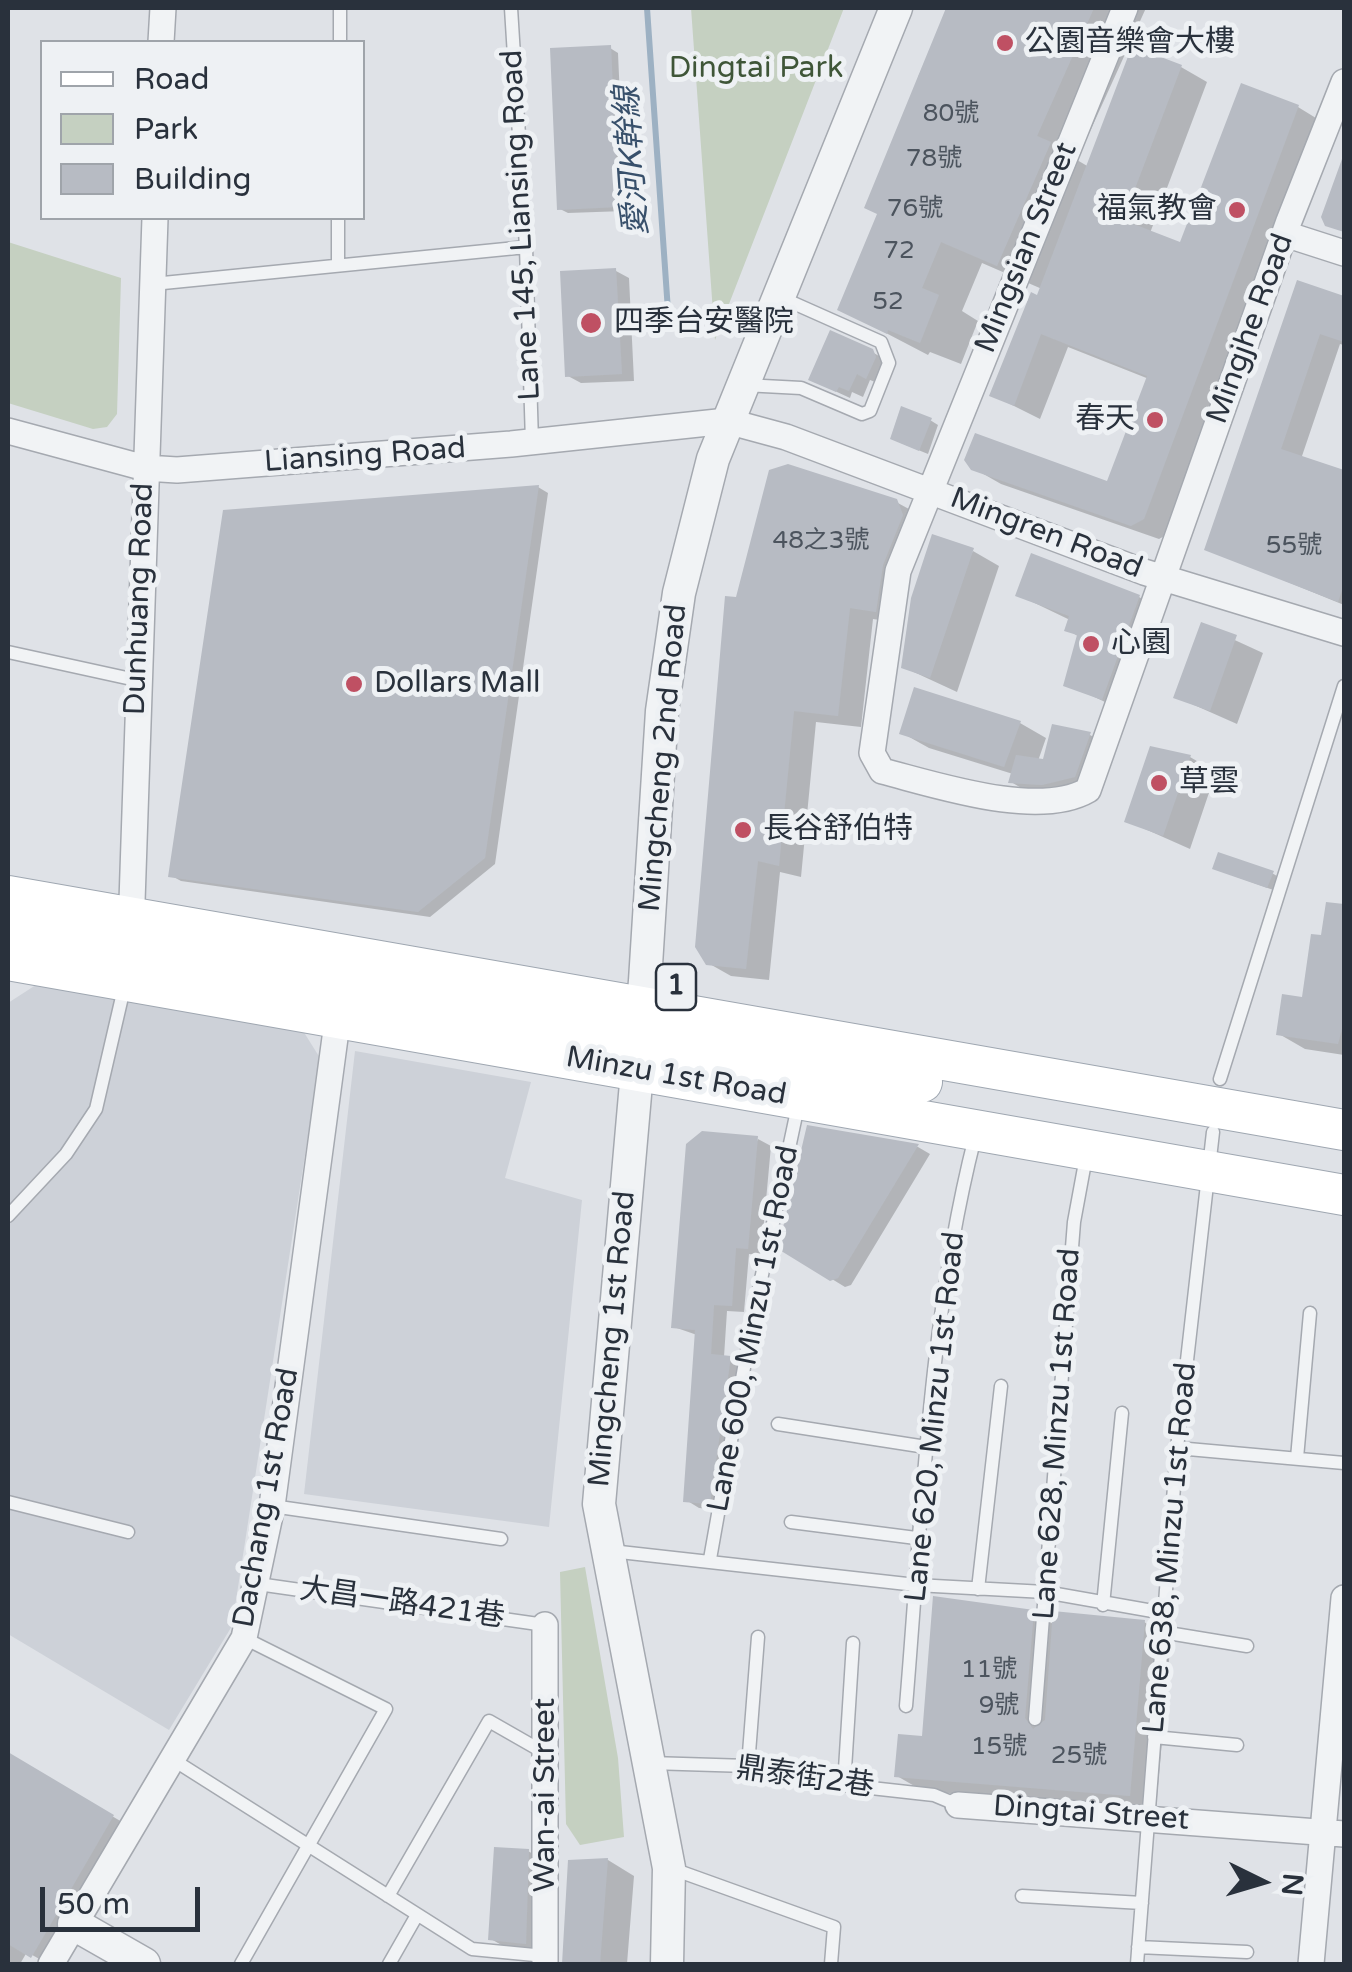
<!DOCTYPE html>
<html>
<head>
<meta charset="utf-8">
<style>
	body { margin:0 }
	#map { position:relative; width:1352px; height:1972px; overflow:hidden; background:#dfe2e7; font-family:"Varela Round",sans-serif }
	canvas { display:block }
	.frame { position:absolute; inset:0; border:10px solid #29313c; pointer-events:none }
	.legend { position:absolute; left:40px; top:40px; width:325px; height:180px; box-sizing:border-box; background:#eef1f4; border:2px solid #9fa4aa; margin:0; padding:12px 18px; list-style:none; font-size:30px; color:#29313c }
	.legend li { display:flex; align-items:center; gap:20px; height:50px }
	.legend b { width:50px; border:2px solid #9fa4aa }
	.north { position:absolute; left:1212px; top:1832px; width:100px; height:100px; -webkit-text-stroke:8px #eef1f4; paint-order:stroke; rotate:95deg; font-size:28px; font-weight:700; line-height:40px; text-align:center; color:#29313c }
	.north::after { content:''; display:block; margin:auto; width:35px; height:45px; background:#29313c; clip-path:polygon(50% 0,100% 100%,50% 72%,0 100%) }
	.scale { position:absolute; left:40px; top:1887px; width:160px; height:45px; box-sizing:border-box; border:5px solid #29313c; border-top:0; padding-left:12px; font-size:30px; line-height:35px; white-space:nowrap; color:#29313c; -webkit-text-stroke:8px #eef1f4; paint-order:stroke }
</style>
</head>
<body>
<div id="map">
<canvas width="1352" height="1972"></canvas>
<div class="frame"></div>
<ul class="legend">
<li><b style="height:12px;background:#fff"></b>Road</li>
<li><b style="height:28px;background:#c5d0c1"></b>Park</li>
<li><b style="height:28px;background:#b7bbc3"></b>Building</li>
</ul>
<div class="north">N</div>
<div class="scale">50 m</div>
</div>
<script>
const g = document.querySelector('canvas').getContext('2d');
g.lineJoin = 'round';
function paint(path, color) { g.fillStyle = color; g.fill(path, 'evenodd'); }
function stroke(path, color, width, dash) { g.strokeStyle = color; g.lineWidth = width; g.lineCap = dash ? 'butt' : 'round'; g.setLineDash(dash || []); g.stroke(path); }
function write(font, color, halo, rows, align = 'center') {
  g.font = font + ' "Varela Round","Noto Sans TC",sans-serif'; g.lineWidth = 10; g.setLineDash([]); g.textBaseline = 'middle'; g.strokeStyle = halo; g.fillStyle = color; for (const [text, x, y, turn = 0] of rows) {
    g.save(); g.translate(x, y); g.rotate((+turn || 0) * Math.PI / 180); g.textAlign = isNaN(turn) ? turn : align; if (halo) g.strokeText(text, 0, 0); g.fillText(text, 0, 0); g.restore();
  }
}
paint(new Path2D(`
	M42 981 300 1026 320 1058 232 1626 169 1730 8 1634V1003Z
	M355 1051 531 1082 505 1178 582 1200 549 1527 304 1494Z`), '#cdd1d8');
paint(new Path2D(`
	M691 8H844L715 340Z
	M8 242 121 278 117 414 107 427 93 429 8 403Z
	M585 1567 618 1758 624 1837 580 1845 566 1824 560 1572Z`), '#c5d0c1');
paint(new Path2D(`
	M950 8H1146L1077 160 1089 167 1181 67 1207 82 1150 233 1182 245 1298 107 1324 123 1170 533 1159 539 1001 484 973 468 1109 485 1149 379 1068 347 1040 419 992 395 1042 289 982 263 962 311 978 321 961 364 930 352 928 355 840 309 878 215 922 79 918 77Z
	M610 48 618 53 625 211 568 213 560 209Z
	M616 271 629 278 634 381 581 383 568 376Z
	M1299 283 1344 298V345L1340 344 1301 459 1344 473V605L1207 549Z
	M872 352 886 360 880 384 870 380 863 397 852 392 850 398 824 386Z
	M930 420 938 425 928 454 901 443Z
	M538 487 548 493 495 864 430 917 181 881 170 875Z
	M896 502 920 515 898 623 873 619 861 727 816 722 801 877 780 872 769 980 731 976 708 963 738 600Z
	M973 551 999 566 957 692 903 667Z
	M1018 595 1139 597 1165 612 1129 713 1066 684 1079 637 1067 629 1070 620Z
	M1202 625 1263 653 1237 724 1176 697Z
	M1020 723 1046 738 1038 761 1044 762 1054 726 1090 735 1116 750 1102 791 1070 799 1037 797 1011 782 1013 774 929 748 902 733Z
	M1190 757 1216 772 1190 849 1127 821Z
	M1223 872 1272 873 1280 878 1276 891Z
	M1328 905 1344 907V1055L1305 1049 1279 1034 1304 1000 1324 938Z
	M809 1128 918 1147 930 1154 851 1285 845 1287 781 1248Z
	M758 1139 771 1146 761 1255 749 1254 744 1312 727 1311 724 1357 743 1366 722 1510 699 1508 686 1500 697 1335 674 1327Z
	M1033 1612 1055 1625 1144 1622 1171 1638 1156 1809 923 1791 897 1776Z
	M8 1755 134 1829 48 1964 27 1952 20 1964H8Z
	M528 1851 555 1867 552 1958 517 1954 491 1939Z
	M608 1860 634 1876 627 1964H565L571 1862Z`), '#0003');
stroke(new Path2D(`
	M647 8 668 311`), '#9db1c3', 6);
paint(new Path2D(`
	M946 8H1094L1037 136 1051 142 997 266 941 242 922 288 939 295 920 343 888 330 887 334 837 310 877 214 864 208Z
	M611 45 618 207 557 210 550 48Z
	M1132 46 1182 65 1123 220 1180 242 1241 83 1299 105 1144 519 1131 526 971 470 964 460 975 433 1107 481 1147 376 1041 334 1014 406 989 396 1031 292 1037 295Z
	M1342 159H1344V232L1325 226 1321 217Z
	M616 268 622 374 565 377 560 271Z
	M1297 280 1344 296V342L1320 334 1281 449 1344 470V584L1338 602 1204 550Z
	M830 330 873 349 876 357 866 379 857 374 849 391 839 387 836 392 808 380Z
	M901 406 932 418 919 451 890 439Z
	M788 464 897 499 903 515 883 565 876 612 850 608 838 716 794 711 779 866 758 861 746 969 706 965 695 947 725 596 736 597 769 470Z
	M539 485 485 858 418 912 168 877 223 510Z
	M932 534 974 548 930 678 901 668 911 598Z
	M1031 553 1140 595 1102 700 1063 686 1077 635 1064 631 1069 616 1015 596Z
	M1201 622 1237 635 1210 711 1173 698Z
	M914 687 1021 721 1004 767 899 734Z
	M1052 724 1091 732 1075 777 1042 785 1008 783 1016 755 1043 759Z
	M1150 746 1191 755 1163 836 1124 822Z
	M1218 852 1274 871 1267 888 1212 869Z
	M1326 902 1344 904V1021L1338 1044 1276 1035 1282 994 1302 997 1311 934 1321 935Z
	M807 1125 919 1144 838 1278 830 1281 778 1249Z
	M702 1131 758 1136 748 1249 736 1248 732 1306 714 1305 711 1354 731 1356 710 1504 683 1502 695 1330 671 1328 686 1144Z
	M933 1596 1034 1610 1025 1718 1033 1729 1045 1720 1053 1611 1145 1620 1130 1796 894 1777 898 1734 922 1736Z
	M8 1752 114 1815 31 1958 8 1944Z
	M494 1847 529 1849 526 1944 488 1940Z
	M608 1858 600 1964H562L568 1860Z`), '#b7bbc3');
const service = new Path2D(`
	M511 8 526 247 532 442
	M340 42V8
	M338 265V218
	M153 284 526 247
	M744 385 801 388 862 414 870 411 889 363 881 342 782 298
	M8 652 136 680
	M1220 1079 1344 686
	M8 1216 66 1154 96 1109 125 984
	M778 1424 926 1447
	M1177 1448 1344 1463
	M1297 1458 1310 1313
	M8 1502 128 1532
	M272 1506 501 1539
	M791 1522 916 1538
	M611 1551 916 1585 1045 1592 1164 1613
	M710 1559 753 1317 798 1106
	M258 1584 545 1625
	M978 1589 1001 1386
	M1103 1605 1122 1413
	M1162 1632 1247 1646
	M906 1706C922 1516 928 1322 975 1137
	M1035 1719 1074 1222 1086 1157
	M1154 1737 1237 1745
	M172 1759 472 1949 545 1956
	M650 1763 748 1766 844 1785 934 1795 958 1805
	M748 1766 758 1637
	M844 1785 853 1643
	M670 1868 834 1927 831 1964
	M388 1896 489 1721 545 1753
	M1022 1896 1142 1903
	M1138 1947 1247 1952
	M241 1964 386 1709 244 1638
	M389 1964 417 1915
	M1137 1964 1177 1448 1213 1132`);
const minor = new Path2D(`
	M1125 8 898 571 872 753 882 771C937 785 1038 819 1088 790L1289 221 1344 82
	M161 42 163 8
	M1285 234 1344 253
	M8 431 145 468 177 470 511 444 727 421 786 437 1144 572 1344 633
	M131 931 155 218
	M958 1805 1344 1834
	M51 1964 244 1638 272 1506 339 1008
	M545 1964V1625
	M1311 1964 1344 1598`);
const tertiary = new Path2D(`
	M74 1924 144 1964
	M667 1964 669 1868 599 1504 645 981 662 711 679 593 713 459 896 8`);
const primary = new Path2D(`
	M8 896 1344 1130
	M8 927 922 1082
	M8 960 1344 1195`);
stroke(service, '#a5a9b0', 15);
stroke(minor, '#a5a9b0', 28);
stroke(tertiary, '#a5a9b0', 35);
stroke(primary, '#9fa7b1', 42);
stroke(service, '#f1f3f5', 12);
stroke(minor, '#f1f3f5', 25);
stroke(tertiary, '#f1f3f5', 32);
stroke(primary, '#fff', 40);
for (const [x, y, r, color] of [
	[1005,43,10,"#bf5063"],
	[1237,210,10,"#bf5063"],
	[591,323,12,"#bf5063"],
	[1155,420,10,"#bf5063"],
	[1091,644,10,"#bf5063"],
	[354,684,10,"#bf5063"],
	[1159,783,10,"#bf5063"],
	[743,830,10,"#bf5063"]
]) { const dot = new Path2D(); dot.arc(x, y, r, 0, 2 * Math.PI); g.fillStyle = color; g.fill(dot); stroke(dot, '#eef1f4', 4); }
write('25px', '#4c545e', null, [
	["80號",951,114],
	["78號",934,159],
	["76號",915,209],
	["72",899,251],
	["52",888,302],
	["48之3號",821,541],
	["55號",1294,546],
	["11號",989,1670],
	["9號",999,1706],
	["15號",999,1747],
	["25號",1079,1756]
]);
for (const [x, y, w] of [
	[676,987,40]
]) { const box = new Path2D(); box.roundRect(x - w / 2, y - 23, w, 46, 8); g.fillStyle = '#eef1f4'; g.fill(box); stroke(box, '#29313c', 2.5); }
write('bold 28px', '#29313c', null, [
	["1",676,987]
]);
write('30px', '#29313c', '#eef1f4', [
	["公園音樂會大樓",1025,43],
	["福氣教會",1217,210,"right"],
	["四季台安醫院",614,323],
	["春天",1135,420,"right"],
	["心園",1111,644],
	["Dollars Mall",374,684],
	["草雲",1179,783],
	["長谷舒伯特",763,830]
], 'left');
write('30px', '#3f5638', '#eef1f4', [
	["Dingtai Park",756,69]
]);
write('30px', '#29313c', '#eef1f4', [
	["Lane 145, Liansing Road",522,225,-93],
	["Mingsian Street",1027,248,-68],
	["Mingjhe Road",1251,329,-70],
	["Liansing Road",365,456,-4],
	["Mingren Road",1046,534,21],
	["Dunhuang Road",140,599,-88],
	["Mingcheng 2nd Road",664,758,-85],
	["Minzu 1st Road",676,1077,10],
	["Lane 600, Minzu 1st Road",754,1329,-79],
	["Mingcheng 1st Road",613,1339,-85],
	["Lane 620, Minzu 1st Road",936,1417,-84],
	["Lane 628, Minzu 1st Road",1058,1434,-86],
	["Dachang 1st Road",267,1498,-80],
	["Lane 638, Minzu 1st Road",1171,1548,-85],
	["大昌一路421巷",402,1604,8],
	["鼎泰街2巷",805,1778,8],
	["Wan-ai Street",546,1795,-90],
	["Dingtai Street",1091,1814,4]
]);
write('italic 32px', '#38506b', '#eef1f4', [
	["愛河K幹線",633,161,-94]
]);
</script>
</body>
</html>
